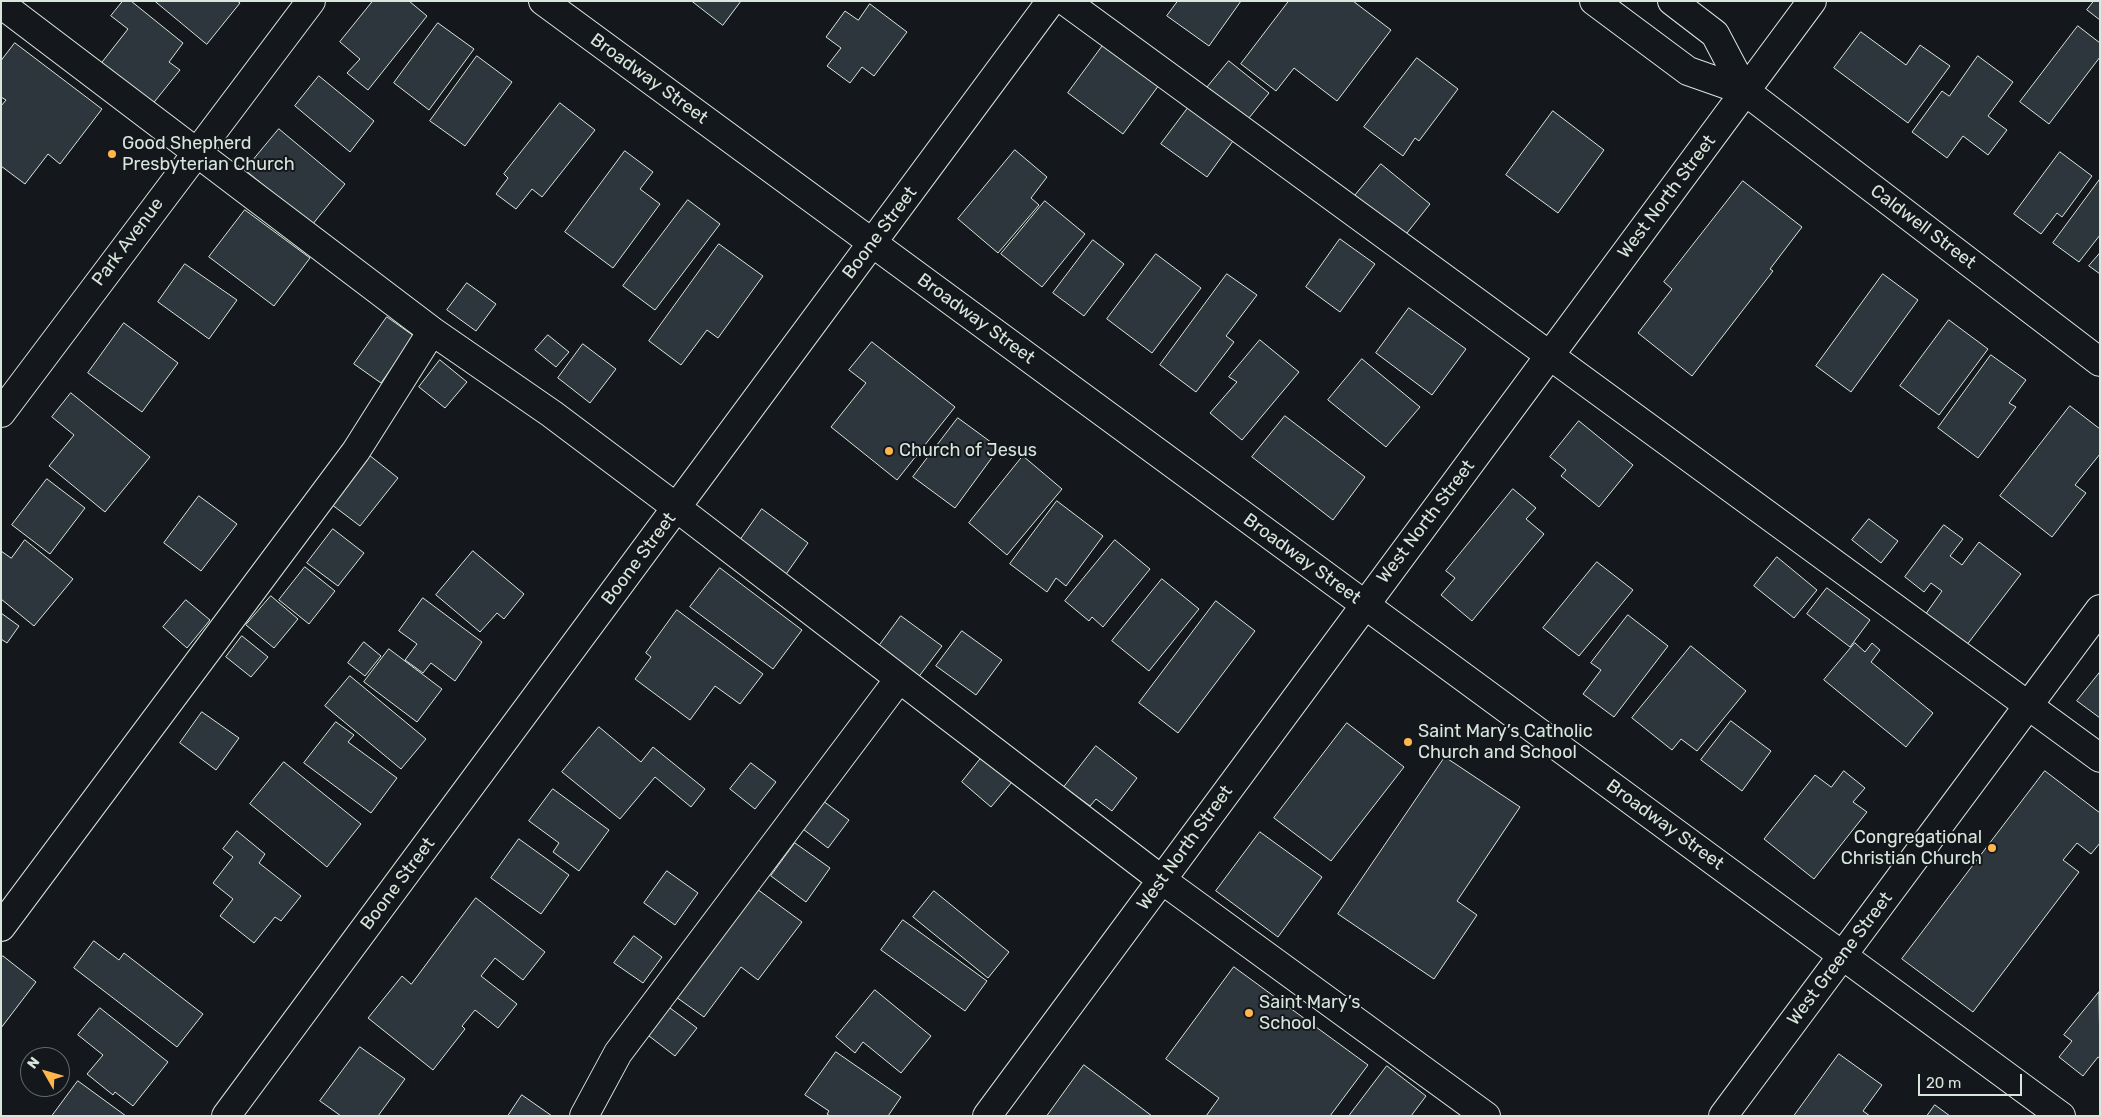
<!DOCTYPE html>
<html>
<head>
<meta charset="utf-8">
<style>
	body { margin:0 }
	#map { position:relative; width:2101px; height:1117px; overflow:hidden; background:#14181c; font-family:Rubik,sans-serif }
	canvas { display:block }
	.frame { position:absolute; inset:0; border:2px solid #d8e6dc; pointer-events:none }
	.north { position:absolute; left:20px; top:1047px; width:50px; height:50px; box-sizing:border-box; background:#14181c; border:1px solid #626a69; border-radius:50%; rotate:308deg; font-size:14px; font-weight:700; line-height:20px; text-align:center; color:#d8e6dc }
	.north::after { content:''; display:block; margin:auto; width:18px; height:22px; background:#ffb74d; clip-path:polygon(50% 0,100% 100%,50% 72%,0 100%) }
	.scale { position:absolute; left:1918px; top:1074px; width:104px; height:22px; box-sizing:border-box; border:2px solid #d8e6dc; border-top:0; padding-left:6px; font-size:15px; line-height:18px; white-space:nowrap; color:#d8e6dc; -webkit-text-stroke:4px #14181c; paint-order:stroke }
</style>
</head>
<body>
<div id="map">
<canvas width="2101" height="1117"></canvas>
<div class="frame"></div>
<div class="north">N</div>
<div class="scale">20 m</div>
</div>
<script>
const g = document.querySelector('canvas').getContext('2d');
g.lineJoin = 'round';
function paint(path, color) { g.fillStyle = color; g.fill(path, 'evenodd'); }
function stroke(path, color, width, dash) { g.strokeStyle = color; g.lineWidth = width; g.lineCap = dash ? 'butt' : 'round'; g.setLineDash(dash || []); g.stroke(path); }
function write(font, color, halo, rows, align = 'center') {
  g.font = font + ' Rubik,sans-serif'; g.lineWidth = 4; g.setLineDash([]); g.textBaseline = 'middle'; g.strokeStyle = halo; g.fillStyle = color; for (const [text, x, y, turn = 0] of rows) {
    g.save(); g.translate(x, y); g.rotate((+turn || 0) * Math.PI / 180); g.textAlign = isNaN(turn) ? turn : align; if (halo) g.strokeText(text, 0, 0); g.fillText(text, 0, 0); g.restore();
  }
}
const building = new Path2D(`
	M123 1H131L183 43 169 62 180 70 151 106 99 66 128 29 111 16Z
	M155 1H237L240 3 207 44Z
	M373 1H409L427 16 368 90 347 73 360 59 340 42Z
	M692 1H741L723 25Z
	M1178 1H1241L1209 46 1167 16Z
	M1289 1H1353L1391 30 1337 101 1294 68 1276 91 1241 64Z
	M2094 1H2100V20L2087 10Z
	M870 4 907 32 874 76 862 67 850 83 827 66 841 48 826 37 845 11 858 20Z
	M438 23 474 49 429 110 394 83Z
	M2078 26 2100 43V57L2049 124 2020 102Z
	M1861 32 1906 65 1920 45 1950 66 1908 123 1834 68Z
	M15 43 102 109 60 164 48 154 25 184 1 166V106L6 100 1 97V61Z
	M1104 44 1159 85 1123 134 1068 93Z
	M477 56 512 82 465 146 430 121Z
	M1978 56 2013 82 1988 116 2007 130 1988 155 1963 136 1947 158 1912 132 1942 91 1949 96Z
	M1417 58 1458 89 1419 141 1415 138 1403 156 1364 127Z
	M1229 61 1269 93 1245 123 1205 90Z
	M319 76 374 121 350 152 295 106Z
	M560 103 595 130 542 197 532 189 516 209 496 194 508 178 504 174Z
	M1188 108 1233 141 1207 177 1161 144Z
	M1553 111 1604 150 1558 213 1506 175Z
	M279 129 345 184 312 225 245 170Z
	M1015 150 1047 177 1031 198 1039 205 998 253 958 219Z
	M625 151 653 172 640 189 660 204 613 268 565 232Z
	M2060 152 2092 176 2062 217 2057 213 2041 234 2014 214Z
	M1381 164 1430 204 1403 238 1353 198Z
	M2100 179V235L2079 262 2053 243Z
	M1743 181 1802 227 1770 269 1773 271 1692 376 1638 333 1672 289 1664 282Z
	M688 200 720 224 655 310 623 286Z
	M1045 201 1085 234 1042 287 1001 254Z
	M245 210 310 258 274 306 209 257Z
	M1340 239 1375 264 1340 312 1306 287Z
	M1093 240 1124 264 1084 316 1053 293Z
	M719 244 763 276 718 338 707 330 681 365 649 341Z
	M2100 253V274L2089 266Z
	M1156 254 1201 288 1152 353 1107 319Z
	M185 264 237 300 209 339 158 302Z
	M1227 274 1257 295 1226 336 1234 342 1196 392 1160 365Z
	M1883 274 1918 300 1851 392 1816 366Z
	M467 283 496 304 476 331 447 310Z
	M1409 308 1466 349 1432 395 1376 353Z
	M387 317 414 336 381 383 354 364Z
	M1949 320 1988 349 1939 415 1900 386Z
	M124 323 178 363 142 412 88 373Z
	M548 335 569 352 556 367 535 350Z
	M1260 340 1299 372 1242 440 1210 413 1237 382 1229 377Z
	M872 342 955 407 897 480 831 427 866 383 849 370Z
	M583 344 616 369 590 403 558 378Z
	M1991 355 2026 380 2009 403 2016 407 1978 458 1938 428Z
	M1362 359 1420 407 1386 447 1328 400Z
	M440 360 467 382 445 408 419 387Z
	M71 393 150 457 105 512 49 466 74 435 52 417Z
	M2070 406 2100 429V454L2075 485 2086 493 2052 537 2000 496Z
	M1285 416 1365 477 1333 520 1252 457Z
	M958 418 999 448 955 508 913 477Z
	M1579 421 1633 465 1599 507 1561 476 1566 470 1550 457Z
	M369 455 398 478 360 526 331 504Z
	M1023 456 1062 489 1007 555 969 523Z
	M47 479 85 508 50 554 12 525Z
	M1513 489 1536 508 1526 519 1544 534 1472 621 1441 595 1455 578 1446 571Z
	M199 496 237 524 201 571 164 543Z
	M1057 501 1103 536 1066 586 1056 578 1047 592 1010 564Z
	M762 509 808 543 782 580 736 546Z
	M1869 519 1898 541 1881 563 1852 540Z
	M1944 525 1963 539 1950 556 1962 565 1979 542 2021 574 1966 646 1925 615 1942 591 1931 583 1924 592 1905 577Z
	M333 529 364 553 338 586 307 563Z
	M25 540 73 579 34 626 1 599V551L11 558Z
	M1115 540 1150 569 1103 627 1092 617 1089 621 1065 601Z
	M473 551 524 594 504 619 497 613 480 632 436 595Z
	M1777 557 1817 590 1794 618 1754 586Z
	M1597 562 1633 590 1579 656 1543 628Z
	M305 567 335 591 309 624 279 600Z
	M720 568 802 630 773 669 690 607Z
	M1162 579 1199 609 1149 671 1112 641Z
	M1827 588 1870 620 1850 647 1807 614Z
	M271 596 298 619 274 648 246 625Z
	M423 598 482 642 455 681 431 663 423 673 405 660 417 644 399 631Z
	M186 600 210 620 187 648 163 627Z
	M1216 601 1255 631 1178 733 1139 703Z
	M677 610 763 674 740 704 715 686 690 720 635 679 651 657 646 653Z
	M1 613 19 626 7 643 1 639Z
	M1628 615 1668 646 1614 717 1583 694 1601 670 1591 663Z
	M901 616 942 646 914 683 874 653Z
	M962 631 1002 660 976 695 936 666Z
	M242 636 268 657 251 677 226 657Z
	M364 642 381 656 365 676 348 663Z
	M1855 643 1865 652 1872 643 1880 650 1871 662 1933 713 1906 747 1824 680Z
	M1691 646 1746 691 1697 751 1681 739 1672 750 1632 718Z
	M389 649 442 689 417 722 364 682Z
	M2100 672V718L2077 701Z
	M350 676 426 739 401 769 325 706Z
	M202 712 239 738 216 770 180 743Z
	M1731 721 1771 751 1742 791 1701 760Z
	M336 722 354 735 348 742 397 778 371 813 304 763Z
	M1347 723 1404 767 1331 861 1274 818Z
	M599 727 641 762 653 747 705 789 691 807 655 777 620 819 562 772Z
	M1096 746 1137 778 1112 811 1096 799 1090 806 1064 787Z
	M982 757 1012 782 991 807 962 782Z
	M1445 757 1520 807 1457 901 1477 915 1434 979 1338 914Z
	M284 762 361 824 327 867 250 804Z
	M751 763 776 782 755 809 730 789Z
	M1844 771 1865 788 1853 802 1867 812 1814 879 1764 839 1815 775 1831 787Z
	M2045 771 2100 813V843L2091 854 2077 843 2063 860 2079 872 1973 1012 1902 959Z
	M553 789 609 830 579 871 553 852 559 843 529 821Z
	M819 798 849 820 828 848 799 826Z
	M237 831 265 854 259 863 301 896 281 921 275 917 254 943 220 916 233 899 213 883 233 857 223 849Z
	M1260 832 1322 877 1278 937 1216 891Z
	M519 839 569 875 541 914 491 878Z
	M795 843 830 868 806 902 771 876Z
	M667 871 698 893 675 925 644 903Z
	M757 889 802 922 758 980 741 967 704 1017 676 997Z
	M934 891 1009 952 988 978 913 917Z
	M476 898 545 952 523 980 495 958 481 976 517 1004 498 1028 475 1010 462 1026 465 1029 433 1070 368 1018 402 976 411 984Z
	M903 920 987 981 965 1011 881 950Z
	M634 936 662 957 643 983 614 963Z
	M94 941 119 960 124 953 203 1014 177 1047 74 968Z
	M3 956 36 982 1 1028V958Z
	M1234 967 1368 1065 1330 1116H1206L1219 1098 1166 1059Z
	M875 990 931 1036 901 1073 863 1042 855 1053 836 1037Z
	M2099 992 2100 1058 2098 1057 2083 1076 2059 1057 2072 1041 2064 1035Z
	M100 1008 168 1062 133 1106 115 1092 113 1095 87 1074 103 1055 78 1035Z
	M670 1008 697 1028 675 1056 649 1036Z
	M360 1047 405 1079 378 1116H341L320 1101Z
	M836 1052 901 1097 888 1116H830L827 1114 829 1111 805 1095Z
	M1839 1054 1882 1085 1863 1111 1870 1116H1794Z
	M1084 1065 1152 1116H1047Z
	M1387 1066 1426 1096 1411 1116H1349Z
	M78 1081 126 1116H52Z
	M522 1095 552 1116H508Z
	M1935 1105 1950 1116H1927Z`);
paint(building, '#2c363c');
stroke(building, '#d8e6dc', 1);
const minor = new Path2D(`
	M543 1 2061 1116
	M1065 1 2100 758
	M1594 1 1688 71 1745 91 2100 362
	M1672 1 1715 34 1745 91
	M1 4 432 331 356 451 1 927
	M432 331 552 414 677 508 1162 880 1486 1116
	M1 413 311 1
	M226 1116 1051 1
	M584 1116 618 1053 899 679
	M987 1116 1812 1
	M1723 1116 2100 609`);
stroke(minor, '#d8e6dc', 30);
stroke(minor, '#14181c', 28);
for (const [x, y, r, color] of [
	[112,154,5,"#ffb74d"],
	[889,451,5,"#ffb74d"],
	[1408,742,5,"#ffb74d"],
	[1992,848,5,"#ffb74d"],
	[1249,1013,5,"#ffb74d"]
]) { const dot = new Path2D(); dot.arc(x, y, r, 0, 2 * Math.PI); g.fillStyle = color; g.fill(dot); stroke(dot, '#14181c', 2); }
write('18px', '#d8e6dc', '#14181c', [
	["Broadway Street",649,79,36],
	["West North Street",1667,197,-53],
	["Caldwell Street",1923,227,37],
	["Boone Street",880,233,-53],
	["Park Avenue",128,242,-53],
	["Broadway Street",976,319,36],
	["West North Street",1426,522,-53],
	["Boone Street",639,559,-53],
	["Broadway Street",1302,559,36],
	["Broadway Street",1665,825,36],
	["West North Street",1185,848,-54],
	["Boone Street",398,884,-53],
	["West Greene Street",1840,959,-53]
]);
write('18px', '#d8e6dc', '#14181c', [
	["Good Shepherd",122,144],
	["Presbyterian Church",122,165],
	["Church of Jesus",899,451],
	["Saint Mary’s Catholic",1418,732],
	["Church and School",1418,753],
	["Congregational",1982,838,"right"],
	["Christian Church",1982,859,"right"],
	["Saint Mary’s",1259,1003],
	["School",1259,1024]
], 'left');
</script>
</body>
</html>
